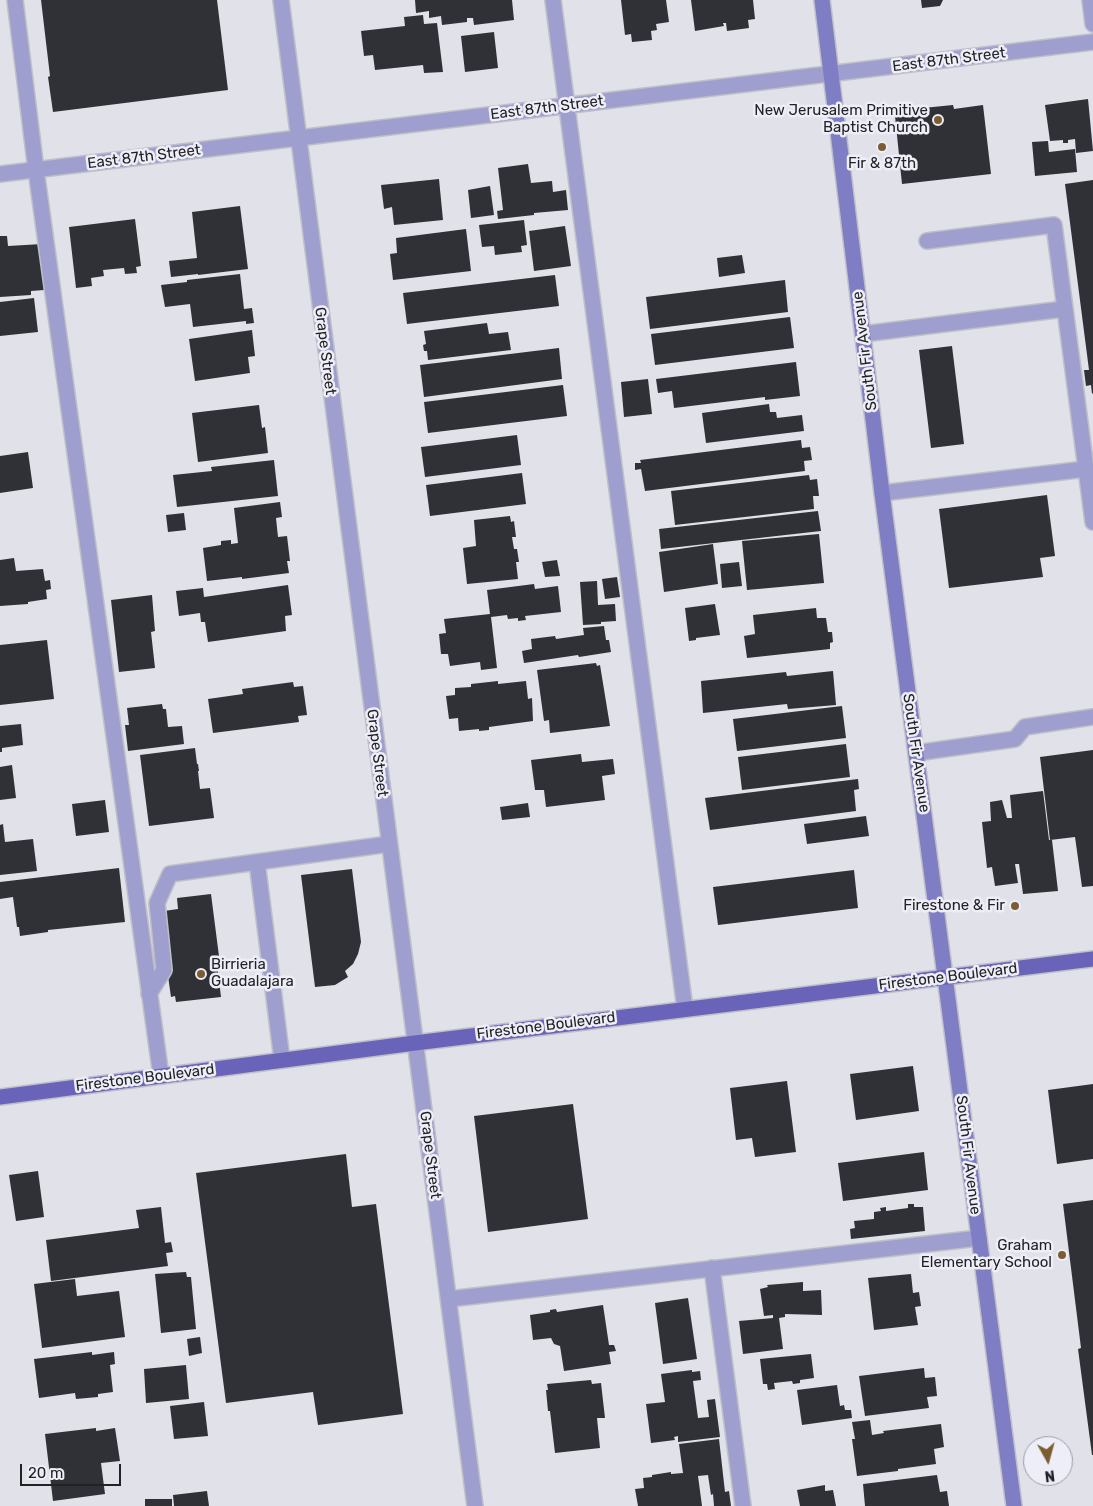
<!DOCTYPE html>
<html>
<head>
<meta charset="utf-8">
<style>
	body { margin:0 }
	#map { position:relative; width:1093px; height:1506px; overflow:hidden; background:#e1e1ea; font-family:Rubik,sans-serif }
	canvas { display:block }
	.north { position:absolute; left:1023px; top:1436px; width:50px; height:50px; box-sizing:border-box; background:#eeeef8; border:1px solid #9c9ca4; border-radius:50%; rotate:173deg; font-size:14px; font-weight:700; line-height:20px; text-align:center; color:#222225 }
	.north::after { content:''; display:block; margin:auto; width:18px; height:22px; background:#7c5d32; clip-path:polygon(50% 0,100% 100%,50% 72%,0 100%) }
	.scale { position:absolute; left:20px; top:1464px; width:101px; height:22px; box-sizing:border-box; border:2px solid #222225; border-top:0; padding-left:6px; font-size:15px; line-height:18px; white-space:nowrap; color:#222225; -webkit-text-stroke:4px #eeeef8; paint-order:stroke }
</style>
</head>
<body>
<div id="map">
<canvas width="1093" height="1506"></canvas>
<div class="north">N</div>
<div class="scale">20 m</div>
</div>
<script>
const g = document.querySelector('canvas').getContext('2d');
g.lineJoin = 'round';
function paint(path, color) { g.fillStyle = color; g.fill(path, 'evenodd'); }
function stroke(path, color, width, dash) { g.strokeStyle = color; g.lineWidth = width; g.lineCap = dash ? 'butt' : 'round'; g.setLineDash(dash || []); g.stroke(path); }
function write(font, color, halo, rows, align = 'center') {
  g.font = font + ' Rubik,sans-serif'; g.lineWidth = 5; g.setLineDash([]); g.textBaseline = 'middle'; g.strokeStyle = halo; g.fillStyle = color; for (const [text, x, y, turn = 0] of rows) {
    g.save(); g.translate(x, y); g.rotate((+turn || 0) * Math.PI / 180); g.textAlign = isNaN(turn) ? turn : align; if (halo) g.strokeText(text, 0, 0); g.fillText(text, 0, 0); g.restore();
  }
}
paint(new Path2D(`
	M41 0H217L228 90 53 112 48 77 50 76Z
	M415 0H512L514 20 474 25 473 18H467V22L442 25 441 16 429 18V11L416 13Z
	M621 0H666L669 22 656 24 657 30 651 31 652 40 632 42 631 34 625 35Z
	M691 0H753L755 19 748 20 749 28 727 31 726 23H723L724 26 695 31Z
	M921 0H943L940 6 922 8Z
	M423 15 424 24 437 23 443 72 424 73 423 65 375 70 373 55 364 56 361 31 405 26 404 17Z
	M494 32 498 68 465 72 461 36Z
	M1088 99 1093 151 1076 153 1075 139 1068 140V143H1063V140L1050 141 1045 105Z
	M953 105 954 109 983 105 991 174 902 184 895 116 924 112 923 108Z
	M1048 141 1049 152 1075 149 1077 172 1035 176 1032 142Z
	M528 164 531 183 552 181 553 192 566 190 568 210 534 213V215L498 219 497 211 503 210 498 168Z
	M439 179 443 220 394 225 392 207 384 209 381 185Z
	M1093 180V393L1092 394 1091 385 1086 386 1084 370H1089L1065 184Z
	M490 186 494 215 471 218 468 190Z
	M240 206 248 269 198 275V274L171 277 169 261 197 258 192 212Z
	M135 219 141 266 136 267 137 273 125 274 124 268 103 270 104 276 91 278 92 286 76 288 69 227Z
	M524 220 527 245 521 246 522 252 495 255 494 246 482 247 479 225Z
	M565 226 571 266 534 271 529 231Z
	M466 229 471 271 393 280 390 254 397 253 396 238Z
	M0 236H7L8 246 42 244 44 290 31 291V295L0 297Z
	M742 255 745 273 719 277 717 258Z
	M240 274 244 309 252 308 254 323 246 324V321L193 327 190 304 165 307 161 285 187 282V280Z
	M555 275 559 306 407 324 403 293Z
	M785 280 788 312 650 329 646 297Z
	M34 298 38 332 0 336V302Z
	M790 317 794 348 655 365 651 334Z
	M487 323 489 334 508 332 511 350 428 360 427 351H424L423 345 426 344 424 331Z
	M252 330 255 356 248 357 250 373 195 381 189 339Z
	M952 346 964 444 931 448 919 350Z
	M559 348 562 379 424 397 420 365Z
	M796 362 800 396 765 400V397L674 408 672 391 658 393 656 379Z
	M648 379 652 414 624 417 621 382Z
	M563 385 567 416 428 433 424 402Z
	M769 404 770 412H776L777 418 802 415 804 431 706 443 702 413Z
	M259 405 262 428 265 427 268 453 198 462 192 413Z
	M517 435 521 465 425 477 421 447Z
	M801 440 802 448 810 447 812 460 804 461 805 471 645 491 641 469 635 470V463H641L640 460Z
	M28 452 33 488 0 493V456Z
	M274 460 278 496 177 507 173 475 212 471 211 467Z
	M522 473 526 504 430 516 426 485Z
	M809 475 810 480 817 479 819 496H813L814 509 675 525 671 491Z
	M1047 495 1055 556 1040 558 1043 577 949 588 939 509Z
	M280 502 282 517 276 518 278 537 287 536 290 561H287L289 573 242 579V577L207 581 203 548 221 545V541L231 540V544L238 543 234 508Z
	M818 511 821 531 661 549 659 529Z
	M184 513 186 530 168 532 166 515Z
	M510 516 511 522 514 521 516 537H512L514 549H517L519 562H516L518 579 467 584 463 548 476 546 474 520Z
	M819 534 824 583 747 590 742 541Z
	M713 544 718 584 664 592 659 552Z
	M14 558 16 571 43 569 45 581 50 580 51 589 46 590 47 599 28 602V604L0 606V560Z
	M557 560 560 576 545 577 542 562Z
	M739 562 742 586 722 588 720 564Z
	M617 577 620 597 605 599 602 579Z
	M597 581 598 605 615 604 616 621 601 622V624L583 625 580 582Z
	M534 584 535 589 558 586 561 612 525 616 526 620 518 621V618L508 619 507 615 491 617 497 668 481 670 480 662 450 666 448 654H441L439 634 446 633 444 619 490 614 487 590Z
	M288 585 292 615 285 616 286 631 208 642 205 622H201L200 613 179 616 176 591 203 588 204 597Z
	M152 595 155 631 151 632 155 668 119 672 111 600Z
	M715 604 720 635 696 638V640L689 641 685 608Z
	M816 608 817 618H826L828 632H832L833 642 830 643V649L747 658 744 636 755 634 753 615Z
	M604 626 606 640H609L611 652 579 657 578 655 524 663 522 651 532 649 531 639 555 636 556 639 584 635 583 628Z
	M47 640 54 699 0 705V645Z
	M596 663 597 666 600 665 610 726 550 733 549 720 544 721 537 670Z
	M833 671 836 705 788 709 787 704 703 713 701 681 786 672 787 676Z
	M498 681V684L526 681 528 699 532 698 533 721 489 727V730L479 731V729L459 731 458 718 449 719 446 696 455 695V688L471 687V684Z
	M293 682 294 687 303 686 307 715 298 716 299 722 213 733 208 699 243 694 242 689Z
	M162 704 163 709H166L168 727 182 726 184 744 128 751 125 725H129L127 708Z
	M842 706 846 738 737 751 733 719Z
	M21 724 23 745 2 748V752H0V726Z
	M846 744 850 777 742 790 738 757Z
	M195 748 197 764H198L199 771H198L200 789 210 788 214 818 149 826 140 755Z
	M1093 750V886L1082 887 1075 837 1050 840 1040 757Z
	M581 754 582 762 613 759 615 774 602 776 605 800 546 807 544 790H535L531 760Z
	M12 765 16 798 0 800V767Z
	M858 779 859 789 854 790 856 811 710 830 705 798Z
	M1043 791 1049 840H1052L1058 891 1023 894 1019 864H1015L1018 883 995 886 992 867 987 868 982 822 991 821 990 802 1002 800 1007 818H1012L1010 795Z
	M105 800 109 832 76 836 72 804Z
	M528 803 530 817 502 820 500 807Z
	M866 816 869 836 807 844 804 824Z
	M3 824 5 842 33 839 37 871 0 875V825Z
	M119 868 125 922 48 930V932L20 936 19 927H17L13 897 0 899V882Z
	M352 869 361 942 358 954 353 964 345 971 348 977 335 985 315 987 301 875Z
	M854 870 858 908 718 925 713 887Z
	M211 894 220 964H217L221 997 176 1002 175 996 171 997 164 948V911L178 909 177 898Z
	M913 1066 919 1111 856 1120 850 1074Z
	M787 1081 796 1152 755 1157 752 1138 736 1140 730 1088Z
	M1093 1084V1159L1057 1164 1048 1090Z
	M573 1104 588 1219 488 1232 474 1116Z
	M924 1152 928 1190 843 1201 838 1163Z
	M346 1154 352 1207 376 1204 403 1414 318 1425 313 1392 226 1403 196 1173Z
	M38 1171 44 1217 16 1221 9 1175Z
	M1093 1200V1455H1092L1078 1349 1081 1348 1063 1204Z
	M908 1204H914V1207H923L925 1231 851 1239 850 1229 855 1228 854 1221 874 1219V1212L881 1211 880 1208 886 1207V1211L908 1208Z
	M161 1207 165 1243 171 1242 173 1252 166 1253 168 1266 51 1281 46 1240 139 1228 136 1210Z
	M186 1272 187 1277H191L196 1329 161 1333 155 1274Z
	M911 1274 913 1293 919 1292 921 1306 915 1307 918 1325 874 1330 868 1278Z
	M75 1279 77 1296 119 1291 125 1337 42 1348 34 1284Z
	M803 1282V1291L821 1290 822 1315 785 1314V1317L779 1318 783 1349 743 1354 739 1321 773 1318V1315L764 1316 760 1289 768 1287 767 1285Z
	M688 1298 697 1359 663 1364 655 1303Z
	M603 1305 609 1345H614L616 1351 609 1352 611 1364 564 1371 560 1346 554 1344 551 1338 533 1340 530 1315 550 1312V1310L556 1309 557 1312Z
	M200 1337 202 1353 189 1356 187 1339Z
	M92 1352V1355L114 1352 115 1364 110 1365 113 1392 98 1394V1397L76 1399 75 1393 39 1398 34 1359Z
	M811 1354 814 1378 800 1380V1383L793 1384 792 1381 774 1383 775 1389 768 1390 767 1384H763L760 1359Z
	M186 1365 189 1399 146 1403 144 1369Z
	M924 1368 925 1378 935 1377 937 1396 927 1397 929 1408 865 1416 859 1376Z
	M692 1370V1372L700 1371 701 1380 693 1381 698 1418 709 1417 707 1400 715 1399 720 1437 678 1442V1436L674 1437 675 1440 651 1443 646 1404 665 1402 661 1374Z
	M591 1380 592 1384 601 1383 605 1418H597L600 1448 555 1453 550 1411H548L546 1390H548L547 1384Z
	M837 1385 840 1406 844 1405 845 1410H851L852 1418 802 1425 797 1390Z
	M204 1402 208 1436 174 1439 170 1406Z
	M870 1420 872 1435 884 1433 883 1431 941 1424 944 1447 934 1449 936 1464 898 1469V1471L857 1476 852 1439H855L852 1422Z
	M96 1428V1431L115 1428 120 1461 101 1463 105 1494 53 1501 45 1434Z
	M719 1439 725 1492 729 1491 731 1506H714L713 1494 711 1495 708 1475 698 1476 702 1506H638L635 1489 644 1488 643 1478 652 1477V1475L671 1472V1474L683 1473 679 1444Z
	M937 1475 940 1492 947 1491 949 1506H865L863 1484Z
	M825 1485V1491L833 1490 836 1506H800L797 1490Z
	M207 1491 209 1506H174L173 1495Z
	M145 1499H172V1506H145Z`), '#303037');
const lane = new Path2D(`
	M15 0 36 170 161 1076
	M553 0 685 1009
	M1090 0 1093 24
	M927 241 1054 225 1093 522
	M863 334 1064 309
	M882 493 1086 469
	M916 753 1015 739 1025 727 1093 717
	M149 994 164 970 157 903 170 874 257 862
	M282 1060 257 862 389 844
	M712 1268 743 1506
	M449 1299 979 1238`);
const street = new Path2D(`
	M281 0 475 1506
	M0 174 1093 42`);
const secondary = new Path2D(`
	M822 0 882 493 1014 1506`);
const primary = new Path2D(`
	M0 1097 415 1043 1093 959`);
stroke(lane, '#bfbfc7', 18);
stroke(street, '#bfbfc7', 18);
stroke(secondary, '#bfbfc7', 18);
stroke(primary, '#bfbfc7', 18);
stroke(lane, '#9f9fcf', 15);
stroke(street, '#9f9fcf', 15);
stroke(secondary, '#7f7dc4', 15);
stroke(primary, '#6964ba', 15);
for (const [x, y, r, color] of [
	[938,120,5,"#7c5d32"],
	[882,147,5,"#7c5d32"],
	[1015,906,5,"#7c5d32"],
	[201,974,5,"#7c5d32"],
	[1062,1255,5,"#7c5d32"]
]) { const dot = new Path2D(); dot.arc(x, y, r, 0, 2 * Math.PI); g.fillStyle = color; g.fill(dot); stroke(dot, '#eeeef8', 2); }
write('15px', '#222225', '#eeeef8', [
	["East 87th Street",949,60,-7],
	["East 87th Street",547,108,-7],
	["East 87th Street",144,157,-7],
	["Grape Street",325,351,83],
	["South Fir Avenue",865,351,-97],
	["Grape Street",377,753,83],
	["South Fir Avenue",916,753,82],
	["Firestone Boulevard",948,977,-7],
	["Firestone Boulevard",546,1026,-7],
	["Firestone Boulevard",145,1078,-7],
	["Grape Street",430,1155,83],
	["South Fir Avenue",968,1155,83]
]);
write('15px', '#222225', '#eeeef8', [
	["New Jerusalem Primitive",928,111],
	["Baptist Church",928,128],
	["Fir & 87th",882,164,"center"],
	["Firestone & Fir",1005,906],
	["Birrieria",211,965,"left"],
	["Guadalajara",211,982,"left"],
	["Graham",1052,1246],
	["Elementary School",1052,1263]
], 'right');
</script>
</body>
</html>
